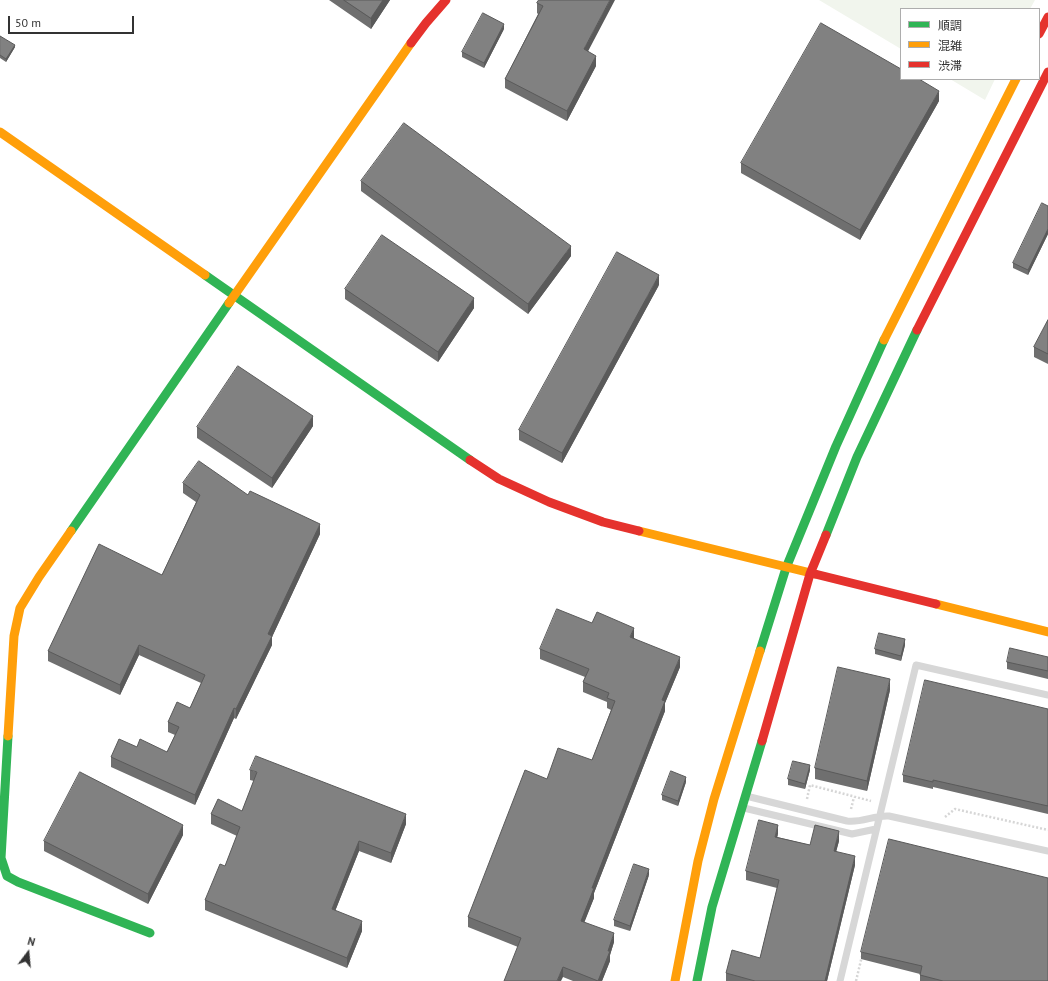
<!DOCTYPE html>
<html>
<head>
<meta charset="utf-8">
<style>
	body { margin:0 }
	#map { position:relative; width:1048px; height:981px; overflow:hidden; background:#fff; font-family:"PT Sans","Noto Sans JP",sans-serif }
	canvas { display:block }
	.legend { position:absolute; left:900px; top:8px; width:140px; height:72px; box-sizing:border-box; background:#fff; border:1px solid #adadad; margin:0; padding:5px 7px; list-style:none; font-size:12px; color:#333 }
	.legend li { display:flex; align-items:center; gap:8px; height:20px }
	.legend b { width:20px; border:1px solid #adadad }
	.north { position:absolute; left:8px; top:933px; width:40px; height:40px; -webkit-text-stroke:3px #fff; paint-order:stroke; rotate:16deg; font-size:11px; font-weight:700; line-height:16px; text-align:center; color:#333 }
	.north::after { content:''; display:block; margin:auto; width:14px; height:18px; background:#333; clip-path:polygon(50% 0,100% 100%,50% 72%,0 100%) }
	.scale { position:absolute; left:8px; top:16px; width:126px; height:18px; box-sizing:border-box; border:2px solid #333; border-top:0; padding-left:5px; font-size:12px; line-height:14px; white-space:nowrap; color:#333; -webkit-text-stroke:3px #fff; paint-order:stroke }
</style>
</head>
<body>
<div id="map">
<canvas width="1048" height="981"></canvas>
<ul class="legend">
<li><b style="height:5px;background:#30b455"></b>順調</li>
<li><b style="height:5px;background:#ff9f0a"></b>混雑</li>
<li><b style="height:5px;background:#e5322d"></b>渋滞</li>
</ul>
<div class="north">N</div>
<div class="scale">50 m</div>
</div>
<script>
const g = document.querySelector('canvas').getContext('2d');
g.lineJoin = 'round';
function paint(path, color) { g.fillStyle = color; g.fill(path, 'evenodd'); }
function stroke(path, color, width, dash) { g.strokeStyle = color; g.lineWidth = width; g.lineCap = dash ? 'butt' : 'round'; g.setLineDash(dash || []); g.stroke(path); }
paint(new Path2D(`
	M819 0H1035L1030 9H901V49Z
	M950 79H995L985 100Z`), '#f1f5ed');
stroke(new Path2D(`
	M807 799 810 785 871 801
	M851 809 854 797
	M945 817 955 809 1048 830
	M856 981 862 956`), '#d6d6d6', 2.5, [2, 2]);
stroke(new Path2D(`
	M746 796 847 821C862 823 874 815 889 816L1048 851
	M744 808 852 834 876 829
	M840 981 916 665 1048 695`), '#d7d7d7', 7);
stroke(new Path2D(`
	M205 275 470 460
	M71 531 229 303
	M826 535 857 457 917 330
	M760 651 786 568 836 446 884 340
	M8 736 1 858 7 876 18 882 150 933
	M697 981 712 907 762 741`), '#30b455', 9);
stroke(new Path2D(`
	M0 132 205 275
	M229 303 411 43
	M884 340 1016 79
	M639 531 815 574
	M936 604 1048 632
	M8 736 14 636 20 608 39 577 71 531
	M675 981 698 861 714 799 760 651`), '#ff9f0a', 9);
stroke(new Path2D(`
	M1039 34 1048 17
	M411 43 426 23 446 0
	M917 330 1048 72
	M470 460 499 479 549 502 603 522 639 531
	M815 574 936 604
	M762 741 810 574 826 535`), '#e5322d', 9);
paint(new Path2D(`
	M329 0H390L371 29Z
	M539 0 588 51 596 66 567 121 505 88V79L538 14 537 13V3Z
	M504 29 484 68 462 57V52Z
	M0 36 15 47 6 62 0 58Z
	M939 101 860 240 741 173V163Z
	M361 181 571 256 528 314 361 191Z
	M1048 206V234L1028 275 1013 268V263Z
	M659 285 562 463 519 440V430Z
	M345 289 474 308 438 362 345 299Z
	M1048 320V364L1034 357V347Z
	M313 426 272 488 197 438V427Z
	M183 483 248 495 320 534 272 637V645L236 719 234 718 195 805 111 767V757L137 747 167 752 175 735 168 732V722L190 708 201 683 139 655 120 695 48 661V651L162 575 196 502 183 493Z
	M592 623 634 638 680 667 665 703V711L594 893V898L584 922 614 942 610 955V961L602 981H573L563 977 518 947 468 927V917L547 779 592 760 611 710 607 708V702L583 692V682L585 677 540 659V649Z
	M905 645 901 661 875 654V649Z
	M1048 657V679L1007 669V662Z
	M890 690 867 791 815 779V768Z
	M1048 709V814L933 787V789L903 782V775Z
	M250 770 406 824 391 863 359 851 335 911 362 931 347 968 205 910V900L225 866 237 836 211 824V814L242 811 254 781 250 780Z
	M810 770 805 789 788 785V779Z
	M686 782 678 806 662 800V795Z
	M778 834 777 837 810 845 839 841 836 851 855 865 827 981H726V973L760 958 777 888 746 880V871Z
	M183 835 148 904 44 851V841Z
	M649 875 630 931 614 926V920Z
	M861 952 1048 981H920V974L861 959Z`), '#6f6f6f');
paint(new Path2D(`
	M383 0H390L371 29V18Z
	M610 0H615L584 59V49Z
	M504 24V29L484 68V63Z
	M15 45V47L6 62V59Z
	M596 56V66L567 121V111Z
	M939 91V101L860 240V230Z
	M1048 229V234L1028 275V270Z
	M571 246V256L528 314V304Z
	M659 275V285L562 463V453Z
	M474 298V308L438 362V352Z
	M313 416V426L272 488V478Z
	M320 524V534L272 637V645L236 719V709L268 634Z
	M634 628V638L630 647V637Z
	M905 639V645L901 661V656Z
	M139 645V655L120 695V685Z
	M680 657V667L665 703V711L594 893V898L581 931V921L592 888 662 700Z
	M890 679V690L867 791V781Z
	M234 708V718L195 805V795Z
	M810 765V770L805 789V784Z
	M686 777V782L678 806V801Z
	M406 814V824L391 863V853Z
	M183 825V835L148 904V894Z
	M778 825V834L775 846V837Z
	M839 831V841L834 860V851Z
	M359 841V851L332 919V909Z
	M855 856V865L827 981H825Z
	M649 869V875L630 931V926Z
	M362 921V931L347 968V958Z
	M614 933V942L610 955V961L602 981H598Z
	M563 967V977L561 981H557Z`), '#5a5a5a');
const building = new Path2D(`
	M344 0H383L371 18Z
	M539 0H610L584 49 596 56 567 111 505 79 543 6 537 3Z
	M483 13 504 24 484 63 462 52Z
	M821 23 901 69V79H919L939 91 860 230 741 163Z
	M0 36 15 45 6 59 0 55Z
	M404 123 571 246 528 304 361 181Z
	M1042 203 1048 206V229L1028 270 1013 263Z
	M382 235 474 298 438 352 345 289Z
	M617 252 659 275 562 453 519 430Z
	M1048 320V354L1034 347Z
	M238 366 313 416 272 478 197 427Z
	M199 461 248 495 250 491 320 524 268 634 272 636 236 709 234 708 195 795 111 757 119 739 137 747 140 739 167 752 179 727 168 722 177 702 190 708 205 675 139 645 120 685 48 651 99 544 162 575 200 495 183 483Z
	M557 609 592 623 597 612 634 628 630 637 680 657 662 700 665 701 592 888H594L581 921 614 933 608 951H610L598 981 563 967 557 981H504L521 938 468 917 525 770 547 779 558 748 592 760 615 701 607 698 609 693 583 682 589 669 540 649Z
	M879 633 905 639 901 656 875 649Z
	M1010 648 1048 657V671L1007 662Z
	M838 667 890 679 867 781 815 768Z
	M925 680 1048 709V806L933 780V782L903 775Z
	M256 756 406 814 391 853 359 841 332 909 362 921 347 958 205 900 220 864 225 866 240 827 211 814 218 799 242 811 257 772 250 770Z
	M793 761 810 765 805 784 788 779Z
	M671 771 686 777 678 801 662 795Z
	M80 772 183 825 148 894 44 841Z
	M759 820 778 825 775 837 810 845 815 825 839 831 834 851 855 856 825 981H755L726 973 732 950 760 958 779 880 746 871Z
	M889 839 1048 878V981H943L920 975 922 966 861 952Z
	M634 864 649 869 630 926 614 920Z`);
paint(building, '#818181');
stroke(building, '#5a5a5a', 1);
</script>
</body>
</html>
